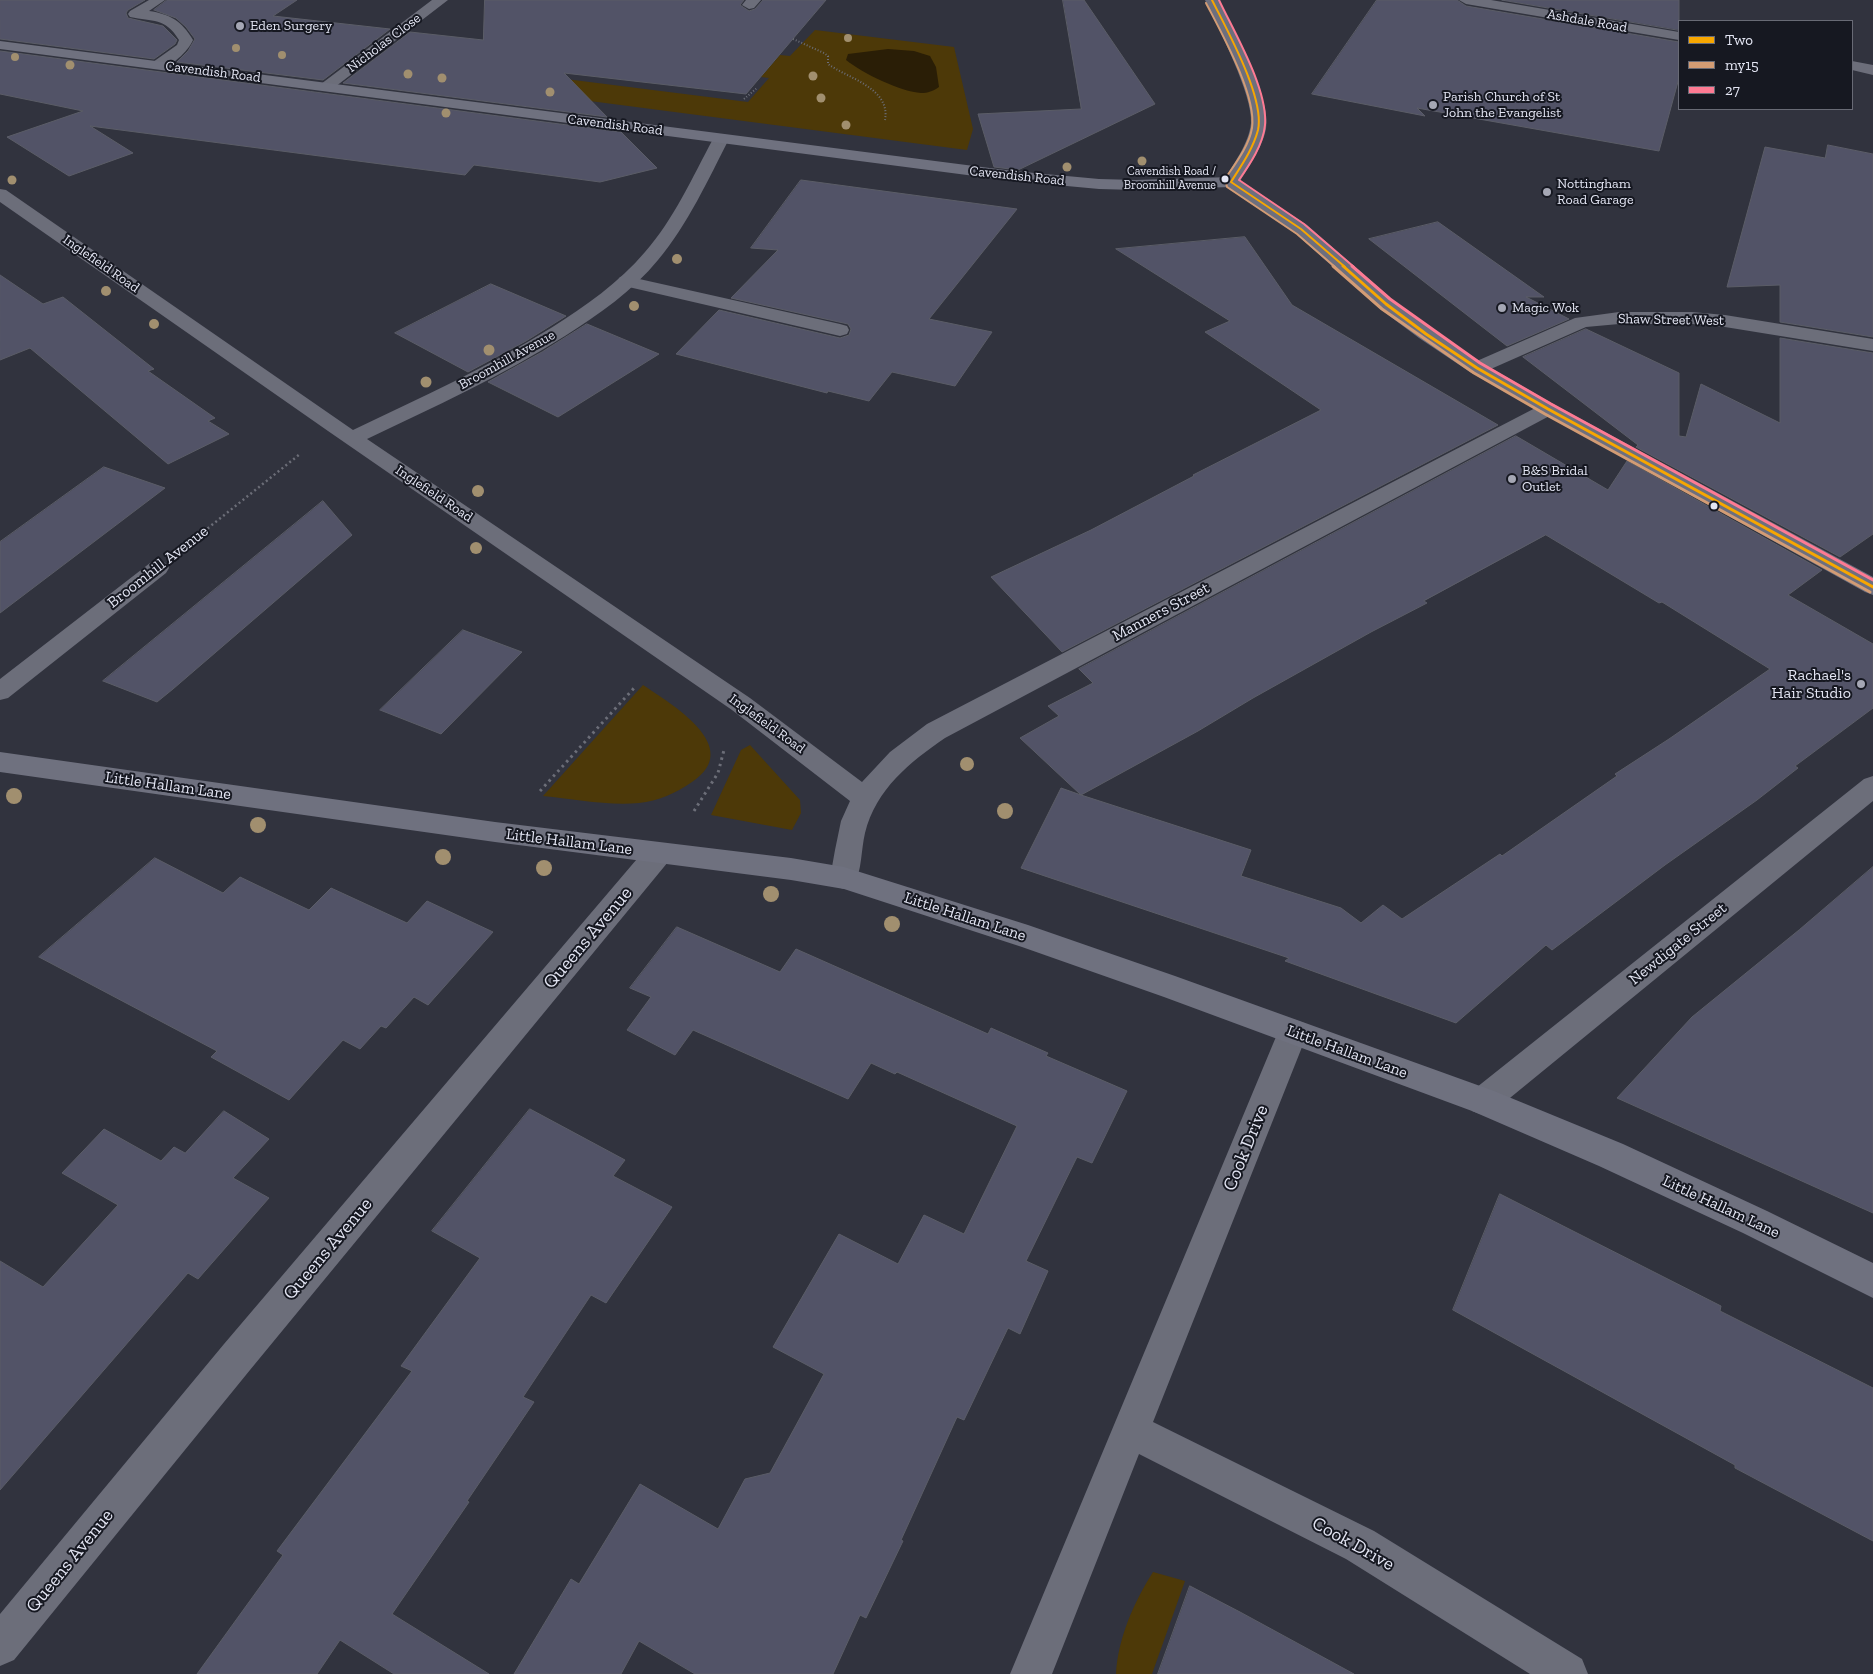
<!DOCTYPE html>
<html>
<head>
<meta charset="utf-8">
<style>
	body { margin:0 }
	#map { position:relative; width:1873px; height:1674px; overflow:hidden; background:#31333e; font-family:"Zilla Slab",serif }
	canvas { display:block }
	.legend { position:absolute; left:1678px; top:20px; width:175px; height:90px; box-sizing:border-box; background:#161821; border:1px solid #686a75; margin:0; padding:6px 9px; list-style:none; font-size:15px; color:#e3e5f3 }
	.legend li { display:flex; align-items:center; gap:10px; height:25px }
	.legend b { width:25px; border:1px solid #686a75 }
</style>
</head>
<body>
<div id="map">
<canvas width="1873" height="1674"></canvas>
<ul class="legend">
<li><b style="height:6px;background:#f7a600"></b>Two</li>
<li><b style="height:6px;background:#d39c74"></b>my15</li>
<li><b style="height:6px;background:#fe7a93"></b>27</li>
</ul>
</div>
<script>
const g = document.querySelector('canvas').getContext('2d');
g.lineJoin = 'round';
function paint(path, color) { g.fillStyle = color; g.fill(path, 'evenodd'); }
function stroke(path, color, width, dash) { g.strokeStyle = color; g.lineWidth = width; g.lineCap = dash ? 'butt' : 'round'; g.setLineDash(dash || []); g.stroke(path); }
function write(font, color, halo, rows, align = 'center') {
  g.font = font + ' "Zilla Slab",serif'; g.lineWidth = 4; g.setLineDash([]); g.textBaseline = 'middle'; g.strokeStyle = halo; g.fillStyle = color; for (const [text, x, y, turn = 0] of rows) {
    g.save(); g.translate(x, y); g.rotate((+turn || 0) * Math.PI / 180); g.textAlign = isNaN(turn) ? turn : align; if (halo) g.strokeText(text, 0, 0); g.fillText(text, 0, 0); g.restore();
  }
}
paint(new Path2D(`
	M815 30 954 47 973 129 967 150 382 74 391 57 748 102 769 78 761 77 780 55 790 56Z
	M643 685C671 704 745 747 692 782 676 793 658 801 639 803 608 806 574 799 543 796Z
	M750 745 800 800 801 813 792 830 711 815 741 750Z
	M1153 1572 1185 1581 1152 1674H1116C1118 1638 1134 1602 1153 1572Z`), '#4d3908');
paint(new Path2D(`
	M888 49 914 51 930 56 936 67 939 87C933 91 928 93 921 93 901 92 862 73 846 60L848 54Z`), '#2a1e06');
const building = new Path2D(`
	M0 0H145L128 10 126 13 128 18 163 26 177 40 175 44 154 59 0 39Z
	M167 0H297L273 16 390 29 323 80 177 62 188 51 195 39 186 27 176 18 154 10Z
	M485 0H744L740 5 749 11 755 9 763 0H826L746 94 564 73 607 117 343 83 410 32 483 40Z
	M1063 0H1084L1155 104 1018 170 994 167 978 114 1081 109Z
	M1377 0H1457L1466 6 1679 42V78L1659 151 1417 108 1425 116 1312 94Z
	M1502 0H1679V30Z
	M0 51 621 132 657 168 600 182 474 165 465 175 90 126 133 153 69 176 7 137 83 111 0 94Z
	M1828 145 1873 154V337L1780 322V285L1727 287 1765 147 1825 158Z
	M801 180 1017 209 929 319 992 332 955 386 892 372 869 401 828 391 827 393 676 354 719 310 840 338 849 335 851 329 848 324 731 298 778 250 751 248Z
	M1438 222 1544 297H1526L1569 319 1507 346 1369 239Z
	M1245 237 1292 305 1498 425 1062 652 991 577 1091 530 1194 476 1193 475 1321 410 1205 332 1230 321 1116 249Z
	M0 275 43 304 63 297 154 369 148 371 215 418 208 421 229 434 168 464 30 348 0 360Z
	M491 284 566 316 526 341 468 372 395 333Z
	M587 324 659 354 558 417 488 382 542 352Z
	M1586 329 1679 373V436L1686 437 1701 384 1780 423V338L1873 353V534L1840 557 1636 447 1638 445 1523 357Z
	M1516 436 1608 490 1627 461 1822 570 1788 595 1873 644V708L1795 766 1798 768 1757 800 1665 865 1552 950 1546 945 1456 1023 1285 961 1289 958 1021 868 1061 788 1081 795 1020 738 1059 716 1048 706 1093 683 1079 669ZM1546 535 1659 603 1662 602 1770 669 1669 739 1615 774 1617 776 1502 856 1500 854 1402 919 1383 905 1361 923 1341 908 1241 876 1251 850 1081 795 1198 731 1253 698 1371 632 1427 603 1424 601Z
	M104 467 165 488 0 613V542Z
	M323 501 352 535 173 689 157 702 103 681Z
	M463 630 522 652 441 734 380 710Z
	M155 858 223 893 240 877 309 910 331 888 407 923 427 901 493 932 428 1005 414 997 386 1028 381 1026 360 1049 343 1040 289 1100 211 1057 217 1051 39 957Z
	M1873 867V1213L1617 1098 1692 1017 1799 930Z
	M677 927 780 972 796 949 988 1034 991 1028 1048 1053 1046 1056 1127 1091 1092 1163 1077 1157 1026 1261 1048 1271 1020 1334 1008 1328 964 1420 957 1417 901 1540 903 1541 866 1618 860 1615 833 1674H695L639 1641 621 1674H514L571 1579 579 1584 640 1484 718 1529 745 1479 770 1473 824 1374 773 1347 839 1234 898 1264 924 1215 964 1234 1017 1126 897 1072 895 1074 871 1063 848 1099 693 1030 675 1055 627 1030 651 997 630 988Z
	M530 1109 625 1160 613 1176 672 1207 606 1303 591 1295 523 1397 534 1402 467 1501 469 1502 392 1614 489 1674H394L340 1640 317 1674H197L283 1555 277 1551 412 1371 401 1366 480 1258 432 1231Z
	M224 1111 269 1139 233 1178 269 1198 198 1279 188 1273 0 1490V1261L43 1287 118 1205 62 1173 104 1129 161 1161 174 1147 185 1153Z
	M1500 1194 1721 1306 1720 1311 1873 1388V1541L1735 1468V1465L1453 1310Z
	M1190 1586 1240 1612 1354 1674H1158Z`);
paint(building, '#525367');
stroke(building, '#5b5d67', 1);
stroke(new Path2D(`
	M793 39 824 53 828 56V64C847 78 891 88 885 120
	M744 99 757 88`), '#6c6e78', 2, [1, 2]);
stroke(new Path2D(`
	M192 541 300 454`), '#6c6e78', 2.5, [2, 3]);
stroke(new Path2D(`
	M540 791 635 687
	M694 811 718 773 724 750`), '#6c6e78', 3, [2.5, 4]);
paint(new Path2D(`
	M149 0H165L149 11C170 14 182 21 193 40 188 52 167 72 153 68L151 65 153 62 177 45 179 40C165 17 153 22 130 17L128 14 130 11Z
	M626 276 840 324 847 326 849 330 847 334 840 336 620 285 617 281 620 277Z
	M158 561 166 563 169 568 166 573 8 698 0 700V679L150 563Z`), '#6c6e7a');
paint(new Path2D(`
	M432 0H448L331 90H321L318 87 321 84Z
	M746 0H761L754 8 749 9 742 5Z
	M1459 0H1491L1679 32V40L1466 4Z
	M1852 61 1873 65V75L1852 70Z
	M721 134 727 136 729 139C708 180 688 224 658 260 633 291 599 314 565 336 502 376 434 407 367 439L750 698 862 782 890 752 927 724 1541 405 1548 403 1555 405 1558 409 1555 413 945 738C910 762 876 789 865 833 861 850 862 870 854 886L844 889 834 886 830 878 835 850 841 821 850 801 732 710 328 431 0 202V189L6 190 353 430C420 398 488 367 551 328 585 306 619 283 645 252 674 219 692 178 713 139L715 136Z
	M1619 312H1692L1725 315 1873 339V351L1725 327 1692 324H1619L1586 327 1484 372 1477 374 1470 372 1467 368 1470 364 1575 318Z
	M1873 776V801L1494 1111 1483 1115 1472 1111 1467 1101 1472 1091 1864 779Z
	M658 843 668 846 672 854 668 862 250 1370 14 1660 0 1666V1614L224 1344 648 846Z
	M1293 1019 1304 1023 1308 1032 1153 1422 1374 1531 1582 1659 1588 1674H1530L1346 1559 1139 1454 1052 1674H1010L1278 1032 1282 1023Z`), '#6c6e7a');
paint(new Path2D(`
	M0 41 1013 171 1099 179 1136 180 1231 177 1237 178 1239 182 1237 186 1231 187 1136 190 1099 189 1013 181 0 49Z
	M0 752 495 822 791 858 844 867 1028 925 1175 976 1494 1091 1623 1144 1767 1211 1873 1263V1298L1743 1233 1599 1166 1472 1111 1164 997 1022 947 844 889 791 880 495 842 0 772Z`), '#6f717f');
paint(new Path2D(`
	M1205 0H1219C1233 29 1272 99 1266 129 1262 148 1250 164 1240 181L1307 225 1393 300 1433 330 1484 364 1555 405 1873 577V595L1865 592 1470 372 1419 338 1379 308 1295 233 1225 186 1223 182C1233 164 1249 144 1251 123 1253 95 1218 27 1205 0Z`), '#6d6f7e');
stroke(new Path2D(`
	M1212 0C1227 30 1265 98 1258 130 1253 149 1241 166 1231 182L1301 229 1345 267`), '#f7a600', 2);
stroke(new Path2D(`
	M1343 266 1386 304 1426 334 1477 368 1548 409 1873 587`), '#f7a600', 3);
stroke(new Path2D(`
	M1206 3C1221 32 1257 96 1252 128 1249 146 1235 164 1225 179L1227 187 1297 234 1335 267`), '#d39c74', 2);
stroke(new Path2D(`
	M1333 266 1382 309 1474 373 1545 414 1870 592`), '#d39c74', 3);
stroke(new Path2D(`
	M1219 0C1234 32 1268 89 1265 125 1263 145 1250 164 1239 180L1304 224 1354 267`), '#fe7a93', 2);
stroke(new Path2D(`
	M1352 266 1390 299 1480 363 1551 404 1873 580`), '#fe7a93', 3);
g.fillStyle = '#a18f6f';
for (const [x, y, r] of [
	[848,38,4],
	[236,48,4],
	[282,55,4],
	[15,57,4],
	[70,65,4.5],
	[408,74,4.5],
	[813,76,4.5],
	[442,78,4.5],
	[550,92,4.5],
	[821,98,4.5],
	[446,113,4.5],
	[846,125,4.5],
	[1142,161,4.5],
	[1067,167,4.5],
	[12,180,4.5],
	[677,259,5],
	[106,291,5],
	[634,306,5],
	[154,324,5],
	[489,350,5.5],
	[426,382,5.5],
	[478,491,6],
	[476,548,6],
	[967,764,7],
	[14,796,8],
	[1005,811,8],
	[258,825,8],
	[443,857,8],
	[544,868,8],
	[771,894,8],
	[892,924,8]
]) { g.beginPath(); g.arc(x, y, r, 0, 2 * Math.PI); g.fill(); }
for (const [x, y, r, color] of [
	[240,26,5,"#a5a7b4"],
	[1433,105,5,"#a5a7b4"],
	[1225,179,4.5,"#e3e5f3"],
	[1547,192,5,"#a5a7b4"],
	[1502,308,5,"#a5a7b4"],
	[1512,479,5,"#a5a7b4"],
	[1714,506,4.5,"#e3e5f3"],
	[1861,684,5,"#a5a7b4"]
]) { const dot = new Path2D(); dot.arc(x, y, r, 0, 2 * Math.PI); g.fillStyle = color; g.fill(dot); stroke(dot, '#161821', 2); }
write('12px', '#e3e5f3', '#161821', [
	["Cavendish Road /",1216,172],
	["Broomhill Avenue",1216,186]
], 'right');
write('14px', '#e3e5f3', '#161821', [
	["Ashdale Road",1587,21,10],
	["Nicholas Close",384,43,-37],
	["Cavendish Road",213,72,7],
	["Cavendish Road",615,125,7],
	["Cavendish Road",1017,176,6],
	["Inglefield Road",101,264,35],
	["Shaw Street West",1671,320,1],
	["Broomhill Avenue",507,360,-29],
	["Inglefield Road",434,494,34],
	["Inglefield Road",767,724,36]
]);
write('14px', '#e3e5f3', '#161821', [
	["Eden Surgery",250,26],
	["Parish Church of St",1443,97],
	["John the Evangelist",1443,113],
	["Nottingham",1557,184],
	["Road Garage",1557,200],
	["Magic Wok",1512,308],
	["B&S Bridal",1522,471],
	["Outlet",1522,487]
], 'left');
write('16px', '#e3e5f3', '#161821', [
	["Broomhill Avenue",158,567,-38],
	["Manners Street",1161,612,-28],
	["Little Hallam Lane",168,786,8],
	["Little Hallam Lane",569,842,7],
	["Little Hallam Lane",965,917,18],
	["Newdigate Street",1678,944,-39],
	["Little Hallam Lane",1347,1052,20],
	["Little Hallam Lane",1721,1207,25]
]);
write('16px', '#e3e5f3', '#161821', [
	["Rachael's",1851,675],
	["Hair Studio",1851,693]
], 'right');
write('19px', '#e3e5f3', '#161821', [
	["Queens Avenue",588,938,-50],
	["Cook Drive",1246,1148,-68],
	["Queens Avenue",328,1249,-50],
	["Cook Drive",1353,1544,29],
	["Queens Avenue",70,1561,-51]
]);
</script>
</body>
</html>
